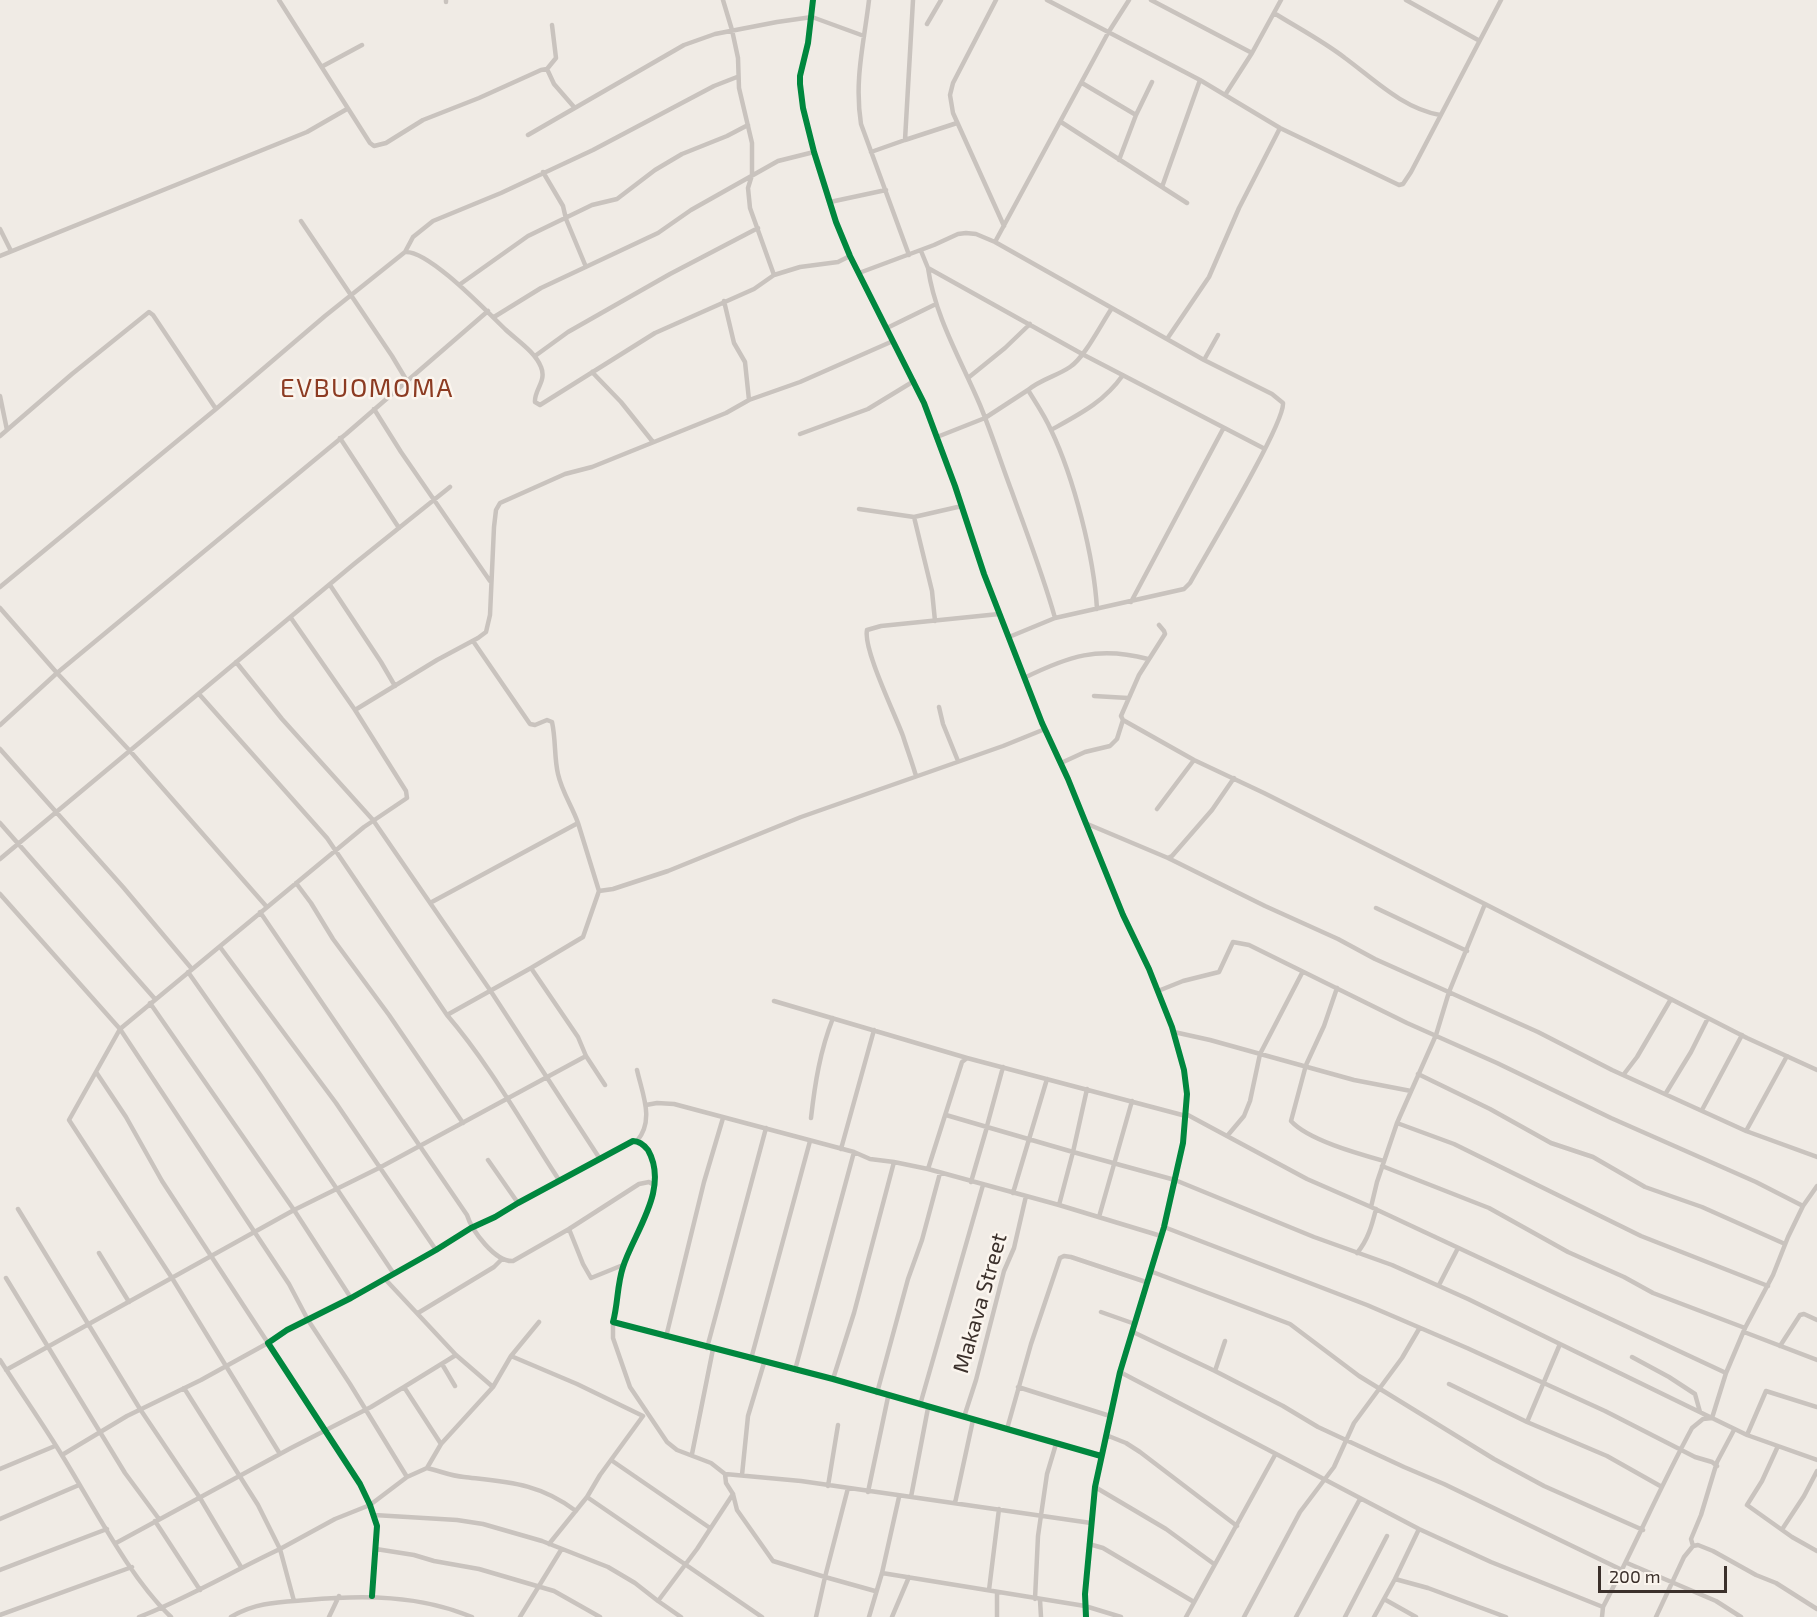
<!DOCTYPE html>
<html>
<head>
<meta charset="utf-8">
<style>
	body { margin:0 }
	#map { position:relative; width:1817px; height:1617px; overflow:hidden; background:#f0ebe5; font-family:"Exo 2",sans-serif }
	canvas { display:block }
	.scale { position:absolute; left:1598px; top:1566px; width:129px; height:27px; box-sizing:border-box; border:3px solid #3b302b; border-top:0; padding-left:8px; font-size:18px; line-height:21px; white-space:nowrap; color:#3b302b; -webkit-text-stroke:4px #fbf5ee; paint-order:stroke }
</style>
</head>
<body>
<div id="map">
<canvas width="1817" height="1617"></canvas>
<div class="scale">200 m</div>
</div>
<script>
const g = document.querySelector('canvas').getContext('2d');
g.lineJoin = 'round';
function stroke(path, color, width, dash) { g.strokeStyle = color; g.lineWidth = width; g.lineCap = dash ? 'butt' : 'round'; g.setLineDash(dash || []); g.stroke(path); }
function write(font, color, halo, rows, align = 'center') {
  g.font = font + ' "Exo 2",sans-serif'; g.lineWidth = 5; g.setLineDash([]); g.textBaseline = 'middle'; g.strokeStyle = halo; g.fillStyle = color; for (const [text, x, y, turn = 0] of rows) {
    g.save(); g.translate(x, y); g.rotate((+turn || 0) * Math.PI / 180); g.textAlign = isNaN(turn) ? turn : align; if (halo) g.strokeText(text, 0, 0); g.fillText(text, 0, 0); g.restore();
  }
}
stroke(new Path2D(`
	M279 0 370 143 374 146 386 143 423 120 479 98 541 70 547 69 554 84 574 107
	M446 0V2
	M723 0 732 30 738 58 739 88 752 143V175L748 188 750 208 774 275
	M813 0 808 43 800 76V84L803 108 814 152 836 222 850 256 924 403 955 486 984 574 1042 723 1068 779 1123 915 1149 969 1172 1027 1184 1070 1187 1094 1183 1143 1164 1227 1120 1372 1095 1487 1085 1594 1086 1617
	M869 0C864 43 854 80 861 124L909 255
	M996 0 953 83 950 95 953 113 1004 226
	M1047 0 1200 80 1280 128 1399 185 1403 184 1411 172 1501 0
	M1151 0 1252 53 1225 95
	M1406 0 1478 40
	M1274 13C1298 28 1323 41 1345 58 1375 80 1402 108 1440 115
	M927 24 941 0
	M1252 53 1281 0
	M323 66 362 45
	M547 69 556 58 552 25
	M1082 83 1136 115 1119 160
	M1136 115 1152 82
	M1061 122 1162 187 1200 80
	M528 135 684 45 715 34 777 22 812 17 864 36
	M905 140 957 123
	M871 152 905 140 913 0
	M543 172 563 206 566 219 586 267
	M1162 187 1187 203
	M830 202 886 190
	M301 221 392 356 407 381
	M0 229 11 251
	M995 242 1108 33 1129 0
	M921 251 928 268 1084 355 1265 449
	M405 252 413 237 433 221 501 193 593 150 714 86 737 77
	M0 256 307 132 347 109
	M928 268C935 317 961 360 980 405 992 434 1001 463 1012 492 1027 534 1043 575 1055 618
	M859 273 934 245 958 234 966 233 976 234 995 242 1204 360 1272 394 1283 403C1285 423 1205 556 1190 583L1184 589 1055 618 1009 637
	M459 285 528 236 592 205 617 199 655 170 682 154 727 136 748 125
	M724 301 734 343 745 362 749 400
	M494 317 541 288 658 233 691 210 778 161 814 152
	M887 328 936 304
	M1167 339 1209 277 1239 208 1280 128
	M535 356 568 332 670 274 758 228
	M1204 360 1218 335
	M592 372 621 402 653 442
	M968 378 1005 348 1030 324
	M1028 390C1041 379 1057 376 1070 367 1085 357 1101 324 1112 308
	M0 396 7 430
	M374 409 401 452 490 581
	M1051 430C1080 414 1104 402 1123 375
	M800 434 868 409 914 381
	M0 436 72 374 149 312 153 315 216 409
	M937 437 985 418 1028 390C1036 403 1045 416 1051 430 1074 478 1094 557 1097 609
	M340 438 399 528
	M859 509 914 517 962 506
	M914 517 932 591 935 621
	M330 585 381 662 395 686
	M0 587 216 409 325 316 405 252C429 250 488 313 506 330 518 341 535 352 541 367 547 381 534 390 535 402L540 405 655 333 754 289 774 275 800 267 838 262 850 256
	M1131 602 1223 429
	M0 608 57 673 0 725
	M1159 625 1164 631 1165 634 1139 675 1121 716 1123 720 1194 760 1264 793 1485 904 1449 992 1436 1035 1397 1123 1377 1182 1371 1207 1726 1373
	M473 641 530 724 535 725 547 720 552 722C556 740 554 757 558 774 562 792 572 806 578 823
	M236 662 282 719 373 820 490 990 600 1159
	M1024 678C1069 656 1098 646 1148 659
	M199 694 327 838 447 1015C490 1065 523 1125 559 1180
	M1094 696 1128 698
	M939 707 943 724 958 761
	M355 710 437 660 478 638 486 632 490 615 494 527 496 510 500 503 565 474 592 467 726 413 749 400 800 382 893 341
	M0 749 123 887 192 969
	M1061 763 1085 752 1110 746 1117 739 1123 720
	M916 776C912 762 907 749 903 736 895 714 863 649 867 630L881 626 999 614
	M1157 809 1194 760
	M0 823 155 999
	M1085 823 1168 858 1172 856 1212 810 1234 778
	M1168 858 1265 906 1338 939 1375 959 1538 1032 1612 1070 1746 1131 1817 1157
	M0 859 354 564 450 487
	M296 883 311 903 333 939 389 1015 463 1123
	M0 894 120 1029 289 1284 308 1320 350 1384 407 1477
	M430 903 578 823 599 891
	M1485 904 1747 1038 1817 1070
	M266 906 130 751 57 673 346 434 488 311
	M1376 908 1467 951
	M260 912 467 1215C472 1231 495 1262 513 1261L569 1229
	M220 947 336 1103 436 1250
	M531 968 583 937 599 891 613 889 668 871 801 817 1003 746 1045 729
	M188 972 261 1076 394 1274
	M1337 988 1324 1026 1306 1065 1291 1121C1308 1140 1359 1154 1384 1161
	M1158 991 1183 981 1219 972 1233 942 1249 945 1407 1023 1497 1063 1611 1118 1756 1182 1803 1206
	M774 1001 967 1058
	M150 1003 294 1210 351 1298
	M447 1015 531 968 578 1037 586 1056 605 1085
	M1174 1032 1210 1040 1354 1080 1411 1091
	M637 1070C642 1093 655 1120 637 1141
	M1418 1074 1490 1109 1551 1143 1593 1157 1645 1187 1702 1207 1785 1244
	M1624 1074 1637 1057 1671 999
	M1666 1093 1691 1052 1708 1018
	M646 1105 657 1103 674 1104 854 1152 870 1159 894 1162 928 1169 1059 1205 1161 1236
	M1702 1110 1742 1035
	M1186 1114 1307 1179 1371 1207
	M946 1115 987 1127 971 1182
	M811 1118C815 1083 820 1051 833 1018
	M1397 1123 1454 1144 1641 1236 1768 1286
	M987 1126 1003 1067
	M987 1127 1073 1152 1087 1089
	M1746 1131 1787 1056
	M1228 1135 1244 1116 1250 1101 1260 1054 1302 973
	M841 1149 874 1030
	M488 1160 518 1203
	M1382 1166 1489 1208 1568 1252 1624 1277 1653 1293 1745 1328
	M928 1169 962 1062 967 1058 1186 1116
	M1013 1193 1047 1079
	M1059 1205 1073 1152 1175 1180 1314 1237 1392 1265 1468 1299 1560 1344 1527 1422 1449 1384
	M18 1209 140 1409 200 1498 241 1567
	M1099 1217 1132 1101
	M1164 1227 1367 1305 1467 1348 1605 1411 1695 1457 1712 1462 1717 1466
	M99 1253 129 1302
	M1357 1253C1368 1240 1372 1225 1376 1209
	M623 1265 591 1278 583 1264 569 1229 639 1184 649 1182 654 1185
	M1150 1271 1290 1324 1359 1376 1494 1459 1544 1486 1643 1530
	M6 1278 125 1473 159 1519
	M385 1279 456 1355 493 1387
	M1439 1285 1458 1248
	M1101 1312 1135 1324
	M418 1313 494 1267 502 1259
	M613 1322V1338L630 1387 667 1442 677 1450 711 1463 725 1474 726 1483 733 1494 737 1510 773 1561 825 1577 848 1488
	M1133 1332 1215 1371 1283 1406 1318 1427 1404 1467 1444 1484 1622 1570
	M1744 1332 1817 1360
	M666 1337 704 1182 723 1118
	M1560 1344 1712 1418 1726 1373 1745 1328 1773 1275 1788 1237 1803 1206 1817 1186
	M1780 1346 1800 1315 1804 1314 1817 1320
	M707 1348 766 1128
	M511 1356 539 1322
	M1632 1357 1669 1377 1695 1394 1700 1412
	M751 1359 810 1141
	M0 1360C21 1393 43 1424 63 1457 94 1507 129 1577 171 1617
	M442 1364 455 1386
	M6 1370 294 1210 379 1168 586 1056
	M795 1370 854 1152
	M1215 1371 1225 1341
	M1120 1372 1419 1529 1491 1562 1603 1607
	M833 1379 854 1313 894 1162
	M404 1387 456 1355
	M1018 1387 1110 1416
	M877 1393 908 1279 922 1240 940 1173
	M920 1405 983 1185
	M964 1417 976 1380 1004 1271 1014 1248 1026 1196
	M1527 1422 1607 1456 1662 1487
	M1007 1429 1031 1344 1060 1258 1064 1256 1071 1257 1146 1282
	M1106 1435 1126 1443 1140 1452 1237 1526
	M1747 1435 1766 1391 1817 1407
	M1778 1446 1762 1481 1747 1505 1792 1537 1817 1551
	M280 1454 172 1278 69 1120 120 1029 364 827 407 798 406 791 355 710 291 618
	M692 1454 713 1349
	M62 1455 127 1416 201 1380 268 1343 162 1181 126 1117 96 1072
	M611 1460 710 1528
	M427 1468C440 1471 451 1476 464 1477 508 1482 539 1483 576 1511
	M0 1469 55 1446
	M725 1474 801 1481 1091 1523
	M742 1475 748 1416 764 1363
	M828 1486 838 1425
	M1095 1487 1166 1529 1214 1564
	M868 1492 888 1397
	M587 1497 762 1617
	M911 1497 928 1408
	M955 1503 973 1420
	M374 1515 457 1520 483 1524 542 1541 608 1567 635 1583 658 1601
	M0 1519 79 1485
	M155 1521 200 1590
	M1783 1528 1804 1496 1817 1471
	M116 1543 291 1448 371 1407 404 1387 441 1444
	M549 1544 587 1497 600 1475 643 1416
	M1089 1544 1103 1548 1194 1602
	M1693 1546 1691 1539 1701 1515 1717 1462 1734 1430
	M376 1549 414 1555 434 1561 479 1569 554 1591 600 1617
	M1627 1563 1716 1601 1741 1617
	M0 1570 107 1529
	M882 1573 1085 1606 1121 1617
	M1395 1579 1428 1588 1506 1617
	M989 1590 999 1509
	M372 1596 377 1526 370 1505 360 1484 268 1343 287 1330 351 1298 436 1250 471 1228 495 1217 518 1203 633 1141C640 1141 644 1145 648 1150 670 1189 634 1232 623 1267 617 1285 618 1304 613 1322L833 1379 1101 1456
	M1035 1599 1038 1536 1047 1474 1056 1444
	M1384 1599 1416 1617
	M1040 1600 1041 1617
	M294 1601 280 1549 335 1519 370 1505 407 1477 427 1468 441 1444 493 1387 511 1356 577 1384 643 1416
	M0 1615 132 1567
	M139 1617C188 1598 233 1571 280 1549L258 1505 184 1388
	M231 1617C255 1602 281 1602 307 1600 364 1595 419 1595 472 1617
	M329 1617 339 1596
	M520 1617 561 1550
	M681 1617 658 1601 697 1549 733 1494
	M816 1617 825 1577 875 1591
	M869 1617 882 1573 899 1497
	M892 1617 909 1577
	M997 1617V1592
	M1186 1617 1275 1455
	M1244 1617 1300 1512 1334 1467 1354 1423 1402 1358 1419 1329
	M1296 1617 1360 1499
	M1345 1617 1387 1536
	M1374 1617 1395 1579 1419 1529
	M1602 1617 1603 1607C1634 1548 1660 1487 1692 1428L1703 1419 1712 1418 1747 1435 1817 1460
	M1656 1617 1684 1557 1693 1546 1698 1545 1713 1551 1756 1575 1776 1583 1817 1609`), '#c9c3be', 4.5);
stroke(new Path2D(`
	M813 0 808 43 800 76V84L803 108 814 152 836 222 850 256 924 403 955 486 984 574 1042 723 1068 779 1123 915 1149 969 1172 1027 1184 1070 1187 1094 1183 1143 1164 1227 1120 1372 1095 1487 1085 1594 1086 1617
	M372 1596 377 1526 370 1505 360 1484 268 1343 287 1330 351 1298 436 1250 471 1228 495 1217 518 1203 633 1141C640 1141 644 1145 648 1150 670 1189 634 1232 623 1267 617 1285 618 1304 613 1322L833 1379 1101 1456`), '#00873e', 6);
write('22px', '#3b302b', '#fbf5ee', [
	["Makava Street",980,1303,-74]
]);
g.letterSpacing = '1.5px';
write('26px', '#8c3b22', '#fbf5ee', [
	["EVBUOMOMA",367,388]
]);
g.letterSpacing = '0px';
</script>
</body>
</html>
